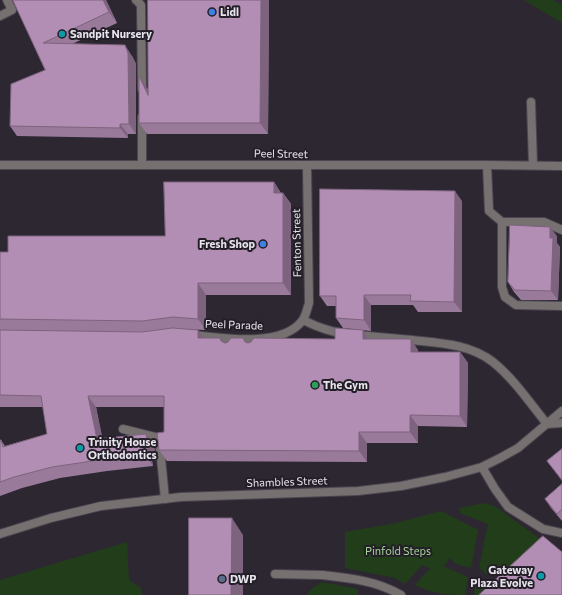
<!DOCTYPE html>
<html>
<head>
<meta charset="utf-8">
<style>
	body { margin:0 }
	canvas { display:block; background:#2d2732 }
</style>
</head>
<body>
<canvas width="562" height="595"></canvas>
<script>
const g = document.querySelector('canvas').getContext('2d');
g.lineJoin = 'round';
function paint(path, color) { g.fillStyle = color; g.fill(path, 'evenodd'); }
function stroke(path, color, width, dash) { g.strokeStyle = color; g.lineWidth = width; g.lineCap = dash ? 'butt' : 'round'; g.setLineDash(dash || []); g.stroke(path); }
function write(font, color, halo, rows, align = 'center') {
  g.font = font + ' Commissioner,sans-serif'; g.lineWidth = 4; g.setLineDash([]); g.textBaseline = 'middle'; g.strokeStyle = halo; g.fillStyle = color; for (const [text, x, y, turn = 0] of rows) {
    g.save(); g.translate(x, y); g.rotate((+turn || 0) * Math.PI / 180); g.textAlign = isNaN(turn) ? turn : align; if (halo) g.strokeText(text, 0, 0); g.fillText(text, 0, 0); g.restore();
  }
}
paint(new Path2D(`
	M524 0H553L562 5V23Z
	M485 503 496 507 543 541 504 575 486 574 479 567 488 524 460 513 459 508Z
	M441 511 478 530 471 568 456 564 449 558 446 564 443 566 468 577 465 595C447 595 431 593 415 585L428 570 431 569 422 565 405 584 395 578 345 568V532L396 523Z
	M127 542 129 580 141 588 142 595H0V580Z
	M481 577 496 594 495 595H474L476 579Z
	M322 582 358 589V595H308L310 590Z`), '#213d19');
const service = new Path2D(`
	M136 0 141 5 142 89
	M0 16 12 10 7 0
	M531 102 533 165
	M142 117V165
	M487 165 489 211 502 222
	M562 230 544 222H502V287L505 297 516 305 562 306
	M123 429 159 438 165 499
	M482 467 495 489 508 507 543 529 562 533
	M275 574 322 575`);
const minor = new Path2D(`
	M0 165H487L562 166
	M303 320C317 327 330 332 346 334
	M193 335C223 338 281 348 302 321 306 316 307 309 309 303L307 166
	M357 335C376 337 394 338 412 340 440 343 470 344 493 362 514 379 530 403 547 424L562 423
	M322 575C350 578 377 581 401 595`);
const tertiary = new Path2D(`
	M0 534 51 518 101 506 181 497 358 491 401 486 445 477 482 467 500 458 518 448 562 411`);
stroke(service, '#4b4550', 10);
stroke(minor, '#4b4550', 10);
stroke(tertiary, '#4b4550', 10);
stroke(service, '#777070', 8);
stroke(minor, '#777070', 8);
stroke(tertiary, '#777070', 8);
paint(new Path2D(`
	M13 0H106L117 23 72 44 132 56 136 64V134H128V138L17 136 10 126 45 70Z
	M148 0H269L268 134H147L139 123 147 88 148 89Z
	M274 182 281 193H283L291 204V295H206V330L180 329 204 338 222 342 225 343H248L369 339 418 350V352H460L468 363 467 427 418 426V443H367V462L167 461 159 450 164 432V407H96L102 438 154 445 156 461H152L153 466 107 471 60 478 22 488 0 496V440H1L5 446 47 434 43 407H0V252H8L165 236Z
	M462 201V312H418L413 305H371V331L343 328 336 318V306H327L320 296Z
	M557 236V243L560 247 558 300H521L514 292 508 282Z
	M562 449V481L547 461Z
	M562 484V521L551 508 545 499Z`), '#9a7a9b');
paint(new Path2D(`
	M103 0H106L117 23 109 12Z
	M261 0H269L268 134 260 123Z
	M125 45 132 56 136 64V134L129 124Z
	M139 76 147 88 156 106 148 95Z
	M120 124 128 134V138L120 128Z
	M274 182 281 194 274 193Z
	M455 191 462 201V312L454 302Z
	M283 193 291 204V295L283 283Z
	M550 227 557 236V243L560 247 558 300 551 291 550 238Z
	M198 283 206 295V330L198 319Z
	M364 295 371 305V331L364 320Z
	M198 330 206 341 198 338Z
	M363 330 371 342 363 339Z
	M411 339 418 350V363L411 352Z
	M460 352 468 363 467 427 460 416Z
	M88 396 96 407 105 450 97 439Z
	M410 415 418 426V443L410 432Z
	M359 432 367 443V462L359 451Z
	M146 434 154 445 156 461 148 450Z
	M144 450 152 461 153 466 145 455Z
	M232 518 243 535V595H231Z`), '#7d637e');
const building = new Path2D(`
	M13 0H103L109 12 43 43 125 45 128 53 129 124H120V128L10 126 11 84 45 70Z
	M148 0H261L260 123H139V76L148 95Z
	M164 182H274V193H283V283H198V319L173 317 142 321 0 319V252H8V236H165Z
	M320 189 455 191 454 302 410 301 411 295H364V320L336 318V296H320Z
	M510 225 550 227V238H553L551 291 515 290 508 282Z
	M173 328 198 330V338H220L221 341 225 343 228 342 231 338H243L245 342 248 343 251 342 254 338 335 339V328L363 330V339H411V352H460V416L410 415V432H359V451L159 450 157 433 164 432V396H88L97 439 146 434 148 450H144L145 455 99 460 52 467 14 477 0 482V440H1L3 447 47 434 41 396 0 395V330L142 332Z
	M562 449V480L547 461Z
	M562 484V509L557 514 545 499Z
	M189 518H232L231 595H189Z
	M543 536 562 552V595H479Z`);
paint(building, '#b38eb4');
stroke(building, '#7d637e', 1);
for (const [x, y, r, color] of [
	[212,12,4,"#3f7fe0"],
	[62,34,4,"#0f9aa8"],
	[263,244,4,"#3f7fe0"],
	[315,385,4,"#2e9e5b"],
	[80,448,4,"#0f9aa8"],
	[541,576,4,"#0f9aa8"],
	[222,579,4,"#5c6f8a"]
]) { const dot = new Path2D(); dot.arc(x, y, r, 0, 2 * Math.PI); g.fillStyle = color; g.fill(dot); stroke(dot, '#231e28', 1.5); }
write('bold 11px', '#e7e4eb', '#231e28', [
	["Lidl",220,12],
	["Sandpit Nursery",70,34],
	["Fresh Shop",255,244,"right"],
	["The Gym",323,385],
	["Trinity House",88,442],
	["Orthodontics",88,455],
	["Gateway",533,570,"right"],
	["Plaza Evolve",533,583,"right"],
	["DWP",230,579]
], 'left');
write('11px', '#e7e4eb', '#231e28', [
	["Peel Street",281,154,1],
	["Fenton Street",297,243,-91],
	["Peel Parade",234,325,2],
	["Shambles Street",287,482,-2]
]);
write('11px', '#a4d597', '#231e28', [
	["Pinfold Steps",398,551]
]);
</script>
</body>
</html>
